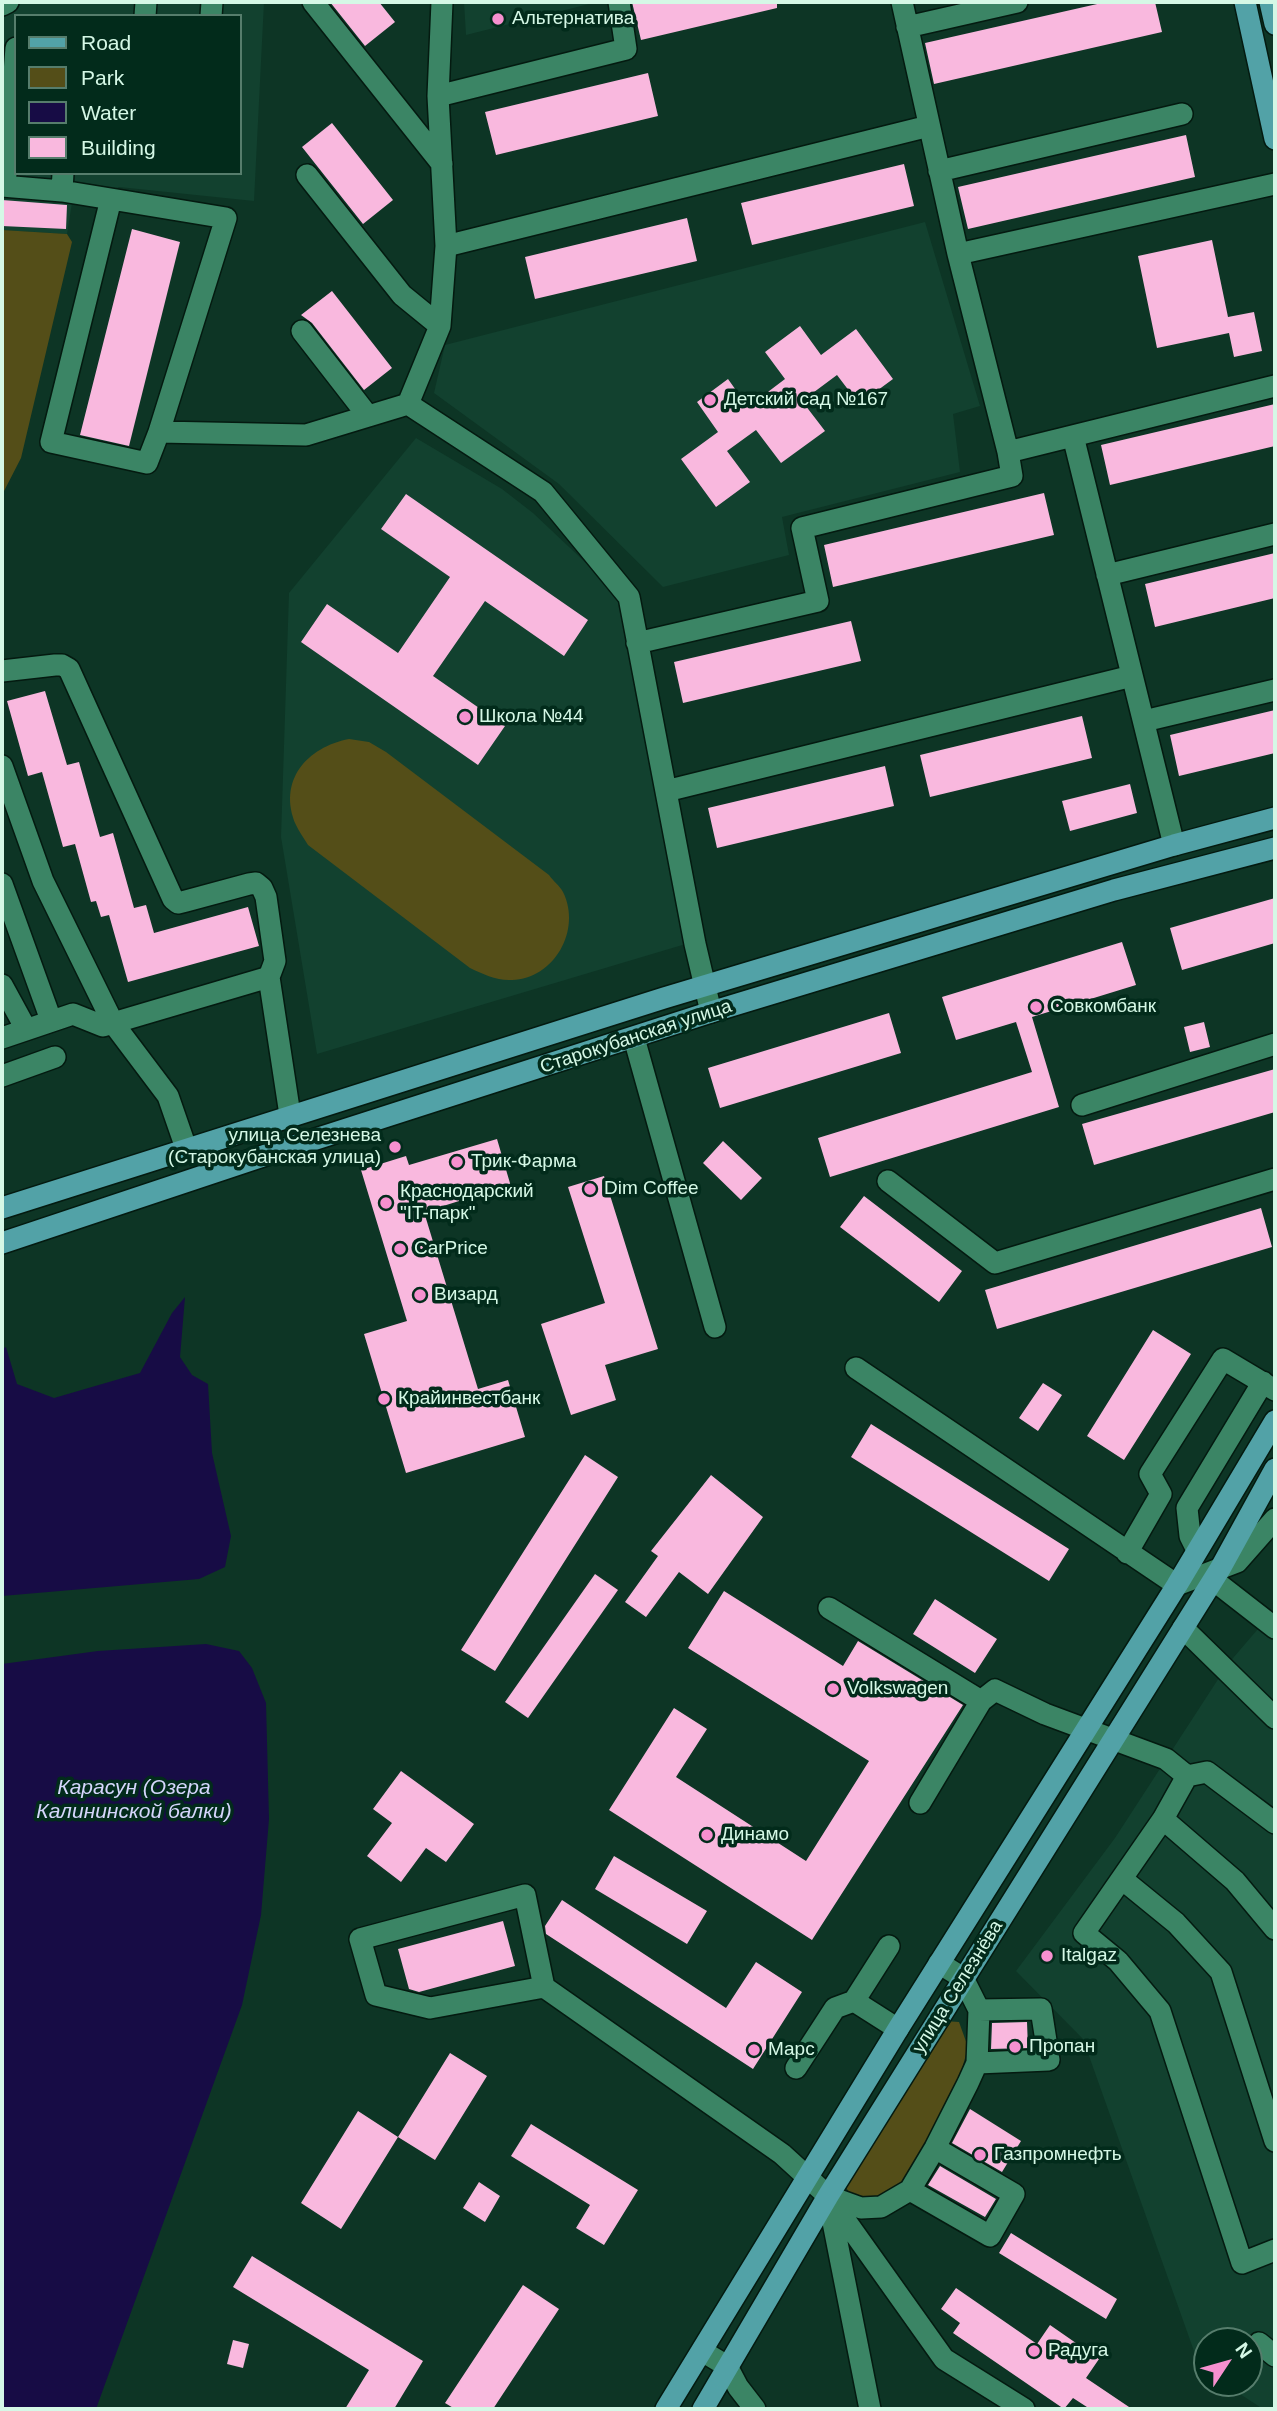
<!DOCTYPE html>
<html>
<head>
<meta charset="utf-8">
<style>
	body { margin:0 }
	#map { position:relative; width:1277px; height:2411px; overflow:hidden; background:#0d3525; font-family:Arial,sans-serif }
	canvas { display:block }
	.frame { position:absolute; inset:0; border:4px solid #d5f8e6; pointer-events:none }
	.legend { position:absolute; left:14px; top:14px; width:228px; height:161px; box-sizing:border-box; background:#022b1b; border:2px solid #567d6c; margin:0; padding:9px 12px; list-style:none; font-size:21px; color:#d5f8e6 }
	.legend li { display:flex; align-items:center; gap:14px; height:35px }
	.legend b { width:35px; border:2px solid #567d6c }
	.north { position:absolute; left:1193px; top:2327px; width:70px; height:70px; box-sizing:border-box; background:#022b1b; border:2px solid #567d6c; border-radius:50%; rotate:54deg; font-size:19px; font-weight:700; line-height:28px; text-align:center; color:#d5f8e6 }
	.north::after { content:''; display:block; margin:auto; width:24px; height:32px; background:#f690cf; clip-path:polygon(50% 0,100% 100%,50% 72%,0 100%) }
</style>
</head>
<body>
<div id="map">
<canvas width="1277" height="2411"></canvas>
<div class="frame"></div>
<ul class="legend">
<li><b style="height:9px;background:#52a2a7"></b>Road</li>
<li><b style="height:19px;background:#544e18"></b>Park</li>
<li><b style="height:19px;background:#170c45"></b>Water</li>
<li><b style="height:19px;background:#f9b8de"></b>Building</li>
</ul>
<div class="north">N</div>
</div>
<script>
const g = document.querySelector('canvas').getContext('2d');
g.lineJoin = 'round';
function paint(path, color) { g.fillStyle = color; g.fill(path, 'evenodd'); }
function stroke(path, color, width, dash) { g.strokeStyle = color; g.lineWidth = width; g.lineCap = dash ? 'butt' : 'round'; g.setLineDash(dash || []); g.stroke(path); }
function write(font, color, halo, rows, align = 'center') {
  g.font = font + ' Arial,sans-serif'; g.lineWidth = 7; g.setLineDash([]); g.textBaseline = 'middle'; g.strokeStyle = halo; g.fillStyle = color; for (const [text, x, y, turn = 0] of rows) {
    g.save(); g.translate(x, y); g.rotate((+turn || 0) * Math.PI / 180); g.textAlign = isNaN(turn) ? turn : align; if (halo) g.strokeText(text, 0, 0); g.fillText(text, 0, 0); g.restore();
  }
}
paint(new Path2D(`
	M2 2H264L254 201 119 187 72 203 67 234 2 230ZM16 16H240V173H16Z
	M464 2H597L466 35Z
	M925 222 980 406 953 414 960 472 782 517 789 555 663 587 559 484 434 393 445 345Z
	M416 438 502 489 533 513 622 597 689 943 317 1054 281 837 289 593Z
	M1275 1609V2409H1263L1223 2383H1249V2341H1207V2372L1200 2368 1083 2039 1016 1971 1115 1838 1228 1664Z`), '#12412f');
paint(new Path2D(`
	M2 230 67 234 72 242 21 458 2 495Z
	M349 739 369 742 386 752 549 875C553 881 560 886 563 892 582 930 554 979 512 980 497 981 483 974 470 968L308 845C304 838 299 832 296 825 277 781 307 747 349 739Z
	M944 2021 959 2022 968 2047 959 2080 912 2177 868 2201 853 2198 845 2186Z`), '#544e18');
paint(new Path2D(`
	M185 1297 180 1357 192 1375 208 1384 212 1453 231 1536 225 1567 199 1579 2 1596V1349L6 1347 17 1384 54 1398 140 1373 172 1313Z
	M206 1644 239 1651 252 1668 266 1703 269 1819 261 1915 242 2005 96 2409H2V1664L98 1651Z`), '#170c45');
paint(new Path2D(`
	M330 2H379L395 22 365 46Z
	M632 2H777V8L641 40Z
	M1106 2H1155L1162 32 934 84 925 43Z
	M648 73 658 116 496 155 485 112Z
	M332 123 393 200 363 224 302 147Z
	M1186 135 1195 177 968 229 958 187Z
	M904 164 914 206 752 245 741 203Z
	M2 200 67 205 66 229 2 226Z
	M687 218 697 261 535 299 525 257Z
	M132 229 180 242 129 446 80 435Z
	M1212 240 1228 317 1254 312 1262 351 1234 357 1229 333 1157 348 1138 256Z
	M332 291 392 368 364 390 312 323 301 315Z
	M800 326 821 355 856 329 893 379 859 404 837 375 802 401 825 431 781 463 756 430 727 451 750 482 716 507 681 459 718 432 697 402 728 379 748 407 785 379 765 352Z
	M1275 404V446L1110 485 1101 445Z
	M1044 493 1054 535 833 587 824 545Z
	M406 494 588 620 564 656 485 601 433 676 505 726 478 765 301 642 327 604 398 653 450 577 381 529Z
	M1275 553V598L1155 627 1145 584Z
	M851 621 861 661 683 703 674 662Z
	M45 691 67 765 79 762 100 837 113 833 134 908 146 905 154 933 248 907 259 946 128 982 109 915 101 917 96 901 91 902 75 844 63 847 42 772 28 776 7 701Z
	M1275 710V753L1179 776 1170 735Z
	M1082 716 1092 758 930 797 920 755Z
	M885 766 894 806 717 848 708 808Z
	M1130 784 1137 813 1070 831 1062 801Z
	M1275 898V943L1182 970 1170 928Z
	M1122 942 1136 985 1032 1017 1059 1107 830 1177 818 1138 1032 1072 1016 1022 956 1040 942 997Z
	M889 1013 901 1053 720 1108 708 1068Z
	M1204 1022 1210 1047 1190 1052 1184 1027Z
	M1275 1069V1112L1094 1165 1082 1124Z
	M497 1139 512 1190 493 1196 491 1191 424 1212 478 1389 508 1380 525 1437 406 1473 364 1334 407 1321 361 1170 406 1156 409 1165Z
	M723 1141 762 1178 741 1200 703 1163Z
	M604 1176 658 1349 605 1365 616 1400 571 1415 541 1324 605 1303 568 1187Z
	M864 1196 962 1271 939 1302 840 1227Z
	M1261 1208 1272 1247 997 1329 985 1290Z
	M1153 1330 1191 1354 1124 1460 1087 1436Z
	M1043 1383 1062 1395 1038 1431 1019 1418Z
	M871 1424 1069 1549 1049 1581 851 1457Z
	M585 1455 618 1477 495 1671 461 1650Z
	M711 1475 763 1517 708 1594 679 1572 646 1617 625 1602 658 1556 651 1551Z
	M595 1574 618 1590 528 1718 505 1702Z
	M724 1591 843 1666 858 1641 963 1705 812 1940 609 1810 674 1708 707 1729 676 1777 806 1861 869 1761 688 1648Z
	M935 1599 997 1639 975 1673 913 1634Z
	M401 1771 474 1824 446 1862 426 1848 401 1882 367 1856 392 1823 373 1809Z
	M614 1856 707 1911 687 1944 595 1889Z
	M562 1900 726 2008 756 1962 802 1992 753 2069 546 1934 545 1926Z
	M503 1921 515 1966 419 1992 409 1989 398 1949Z
	M1027 2022 1028 2048 991 2049 992 2023Z
	M450 2053 487 2076 435 2160 398 2137Z
	M970 2109 1021 2141 1002 2172 952 2143Z
	M358 2111 398 2137 341 2229 301 2203Z
	M531 2124 638 2190 604 2245 576 2228 590 2205 511 2156Z
	M940 2166 996 2199 985 2217 928 2185Z
	M479 2182 500 2196 485 2222 463 2208Z
	M1011 2233 1117 2299 1106 2319 999 2253Z
	M252 2256 423 2361 394 2409H345L369 2370 233 2287Z
	M523 2285 559 2309 493 2409H455L445 2403Z
	M956 2288 1037 2344 1050 2325 1099 2359 1086 2378 1132 2409H1090L1073 2398 1064 2409 953 2333 960 2323 941 2309Z
	M233 2340 249 2344 243 2368 227 2364Z`), '#f9b8de');
const minor = new Path2D(`
	M313 2 442 164
	M442 2 438 96 446 246 440 326 408 404 543 492 629 597 695 944 711 1012
	M902 2 958 254 1008 452 1275 386
	M2 5 8 2
	M145 16 146 2
	M211 16 212 2
	M907 27 1017 2
	M438 96 626 49 619 2
	M939 171 1182 114
	M307 175 402 295 440 326
	M2 186 62 191 63 173
	M5 186 16 48
	M62 191 111 199
	M446 246 929 126
	M958 254 1275 184
	M302 331 368 416
	M159 432 147 463 51 442 111 199 226 218 159 432 306 435 408 404
	M1073 436 1174 845
	M1107 575 1275 534
	M637 643 818 601 802 528 1012 476 1008 452
	M2 671 55 665H62L69 669 173 899 178 903 186 901 249 884 256 883 262 888 266 897 275 961 269 977
	M1144 721 1275 690
	M2 766 43 881 113 1023 103 1026 73 1014 2 1038
	M666 791 1132 676
	M2 884 51 1020
	M2 985 26 1029
	M634 1038 715 1327
	M2 1076 55 1057
	M1082 1105 1275 1044
	M186 1148 168 1096 113 1023 269 977 290 1115
	M888 1181 995 1263 1275 1179
	M856 1368 1177 1585 1237 1562 1275 1519
	M1197 1550 1190 1536 1187 1508 1263 1382
	M1127 1553 1161 1494 1150 1474 1223 1359 1275 1390
	M1212 1579 1275 1628
	M829 1608 981 1701 995 1690 1045 1714 1166 1759 1187 1776
	M1183 1628 1275 1718
	M920 1803 981 1701
	M1163 1819 1235 1881 1275 1929
	M1275 1823 1207 1772 1187 1776 1163 1819 1084 1933 1118 1961 1160 2011 1242 2263 1275 2250
	M1122 1879 1176 1923 1221 1972 1275 2141
	M889 1946 854 2001 898 2029
	M544 1987 430 2008 376 1995 360 1939 525 1895 544 1987 782 2154 828 2196 944 2359 1024 2409
	M977 2063 1049 2060 1041 2009 979 2010
	M796 2068 835 2008 854 2001
	M910 2190 990 2236 1014 2194 935 2148
	M828 2196 861 2208 881 2207 910 2190 935 2148 968 2083 977 2063 979 2010 963 1978 939 1963
	M829 2202 870 2409
	M1259 2343 1275 2356
	M702 2351 727 2366 738 2387 755 2409`);
const major = new Path2D(`
	M1245 2 1275 139
	M1270 2 1275 24
	M2 1208 664 998 1174 845 1275 818
	M2 1243 266 1155 711 1012 1114 890 1275 848
	M666 2409 898 2029 1177 1585 1275 1421
	M703 2409 828 2196 1220 1569 1275 1469`);
stroke(minor, '#041a10', 24);
stroke(major, '#041a10', 24);
stroke(minor, '#3b8565', 21);
stroke(major, '#52a2a7', 21);
for (const [x, y, r, color] of [
	[498,19,7,"#f690cf"],
	[710,400,7,"#f690cf"],
	[465,717,7,"#f690cf"],
	[1036,1007,7,"#f690cf"],
	[395,1147,7,"#f690cf"],
	[457,1162,7,"#f690cf"],
	[590,1189,7,"#f690cf"],
	[386,1203,7,"#f690cf"],
	[400,1249,7,"#f690cf"],
	[420,1295,7,"#f690cf"],
	[384,1399,7,"#f690cf"],
	[833,1689,7,"#f690cf"],
	[707,1835,7,"#f690cf"],
	[1047,1956,7,"#f690cf"],
	[1015,2047,7,"#f690cf"],
	[754,2050,7,"#f690cf"],
	[980,2155,7,"#f690cf"],
	[1034,2351,7,"#f690cf"]
]) { const dot = new Path2D(); dot.arc(x, y, r, 0, 2 * Math.PI); g.fillStyle = color; g.fill(dot); stroke(dot, '#022b1b', 2.5); }
write('19px', '#d5f8e6', '#022b1b', [
	["Альтернатива",512,19],
	["Детский сад №167",724,400],
	["Школа №44",479,717],
	["Совкомбанк",1050,1007],
	["улица Селезнева",381,1136,"right"],
	["(Старокубанская улица)",381,1158,"right"],
	["Трик-Фарма",471,1162],
	["Dim Coffee",604,1189],
	["Краснодарский",400,1192],
	["\"IT-парк\"",400,1214],
	["CarPrice",414,1249],
	["Визард",434,1295],
	["Крайинвестбанк",398,1399],
	["Volkswagen",847,1689],
	["Динамо",721,1835],
	["Italgaz",1061,1956],
	["Пропан",1029,2047],
	["Марс",768,2050],
	["Газпромнефть",994,2155],
	["Радуга",1048,2351]
], 'left');
write('19px', '#d5f8e6', '#022b1b', [
	["Старокубанская улица",636,1037,-18],
	["улица Селезнёва",958,1987,-58]
]);
write('italic 21px', '#d5d6fc', '#022b1b', [
	["Карасун (Озера",134,1788],
	["Калининской балки)",134,1812]
]);
</script>
</body>
</html>
